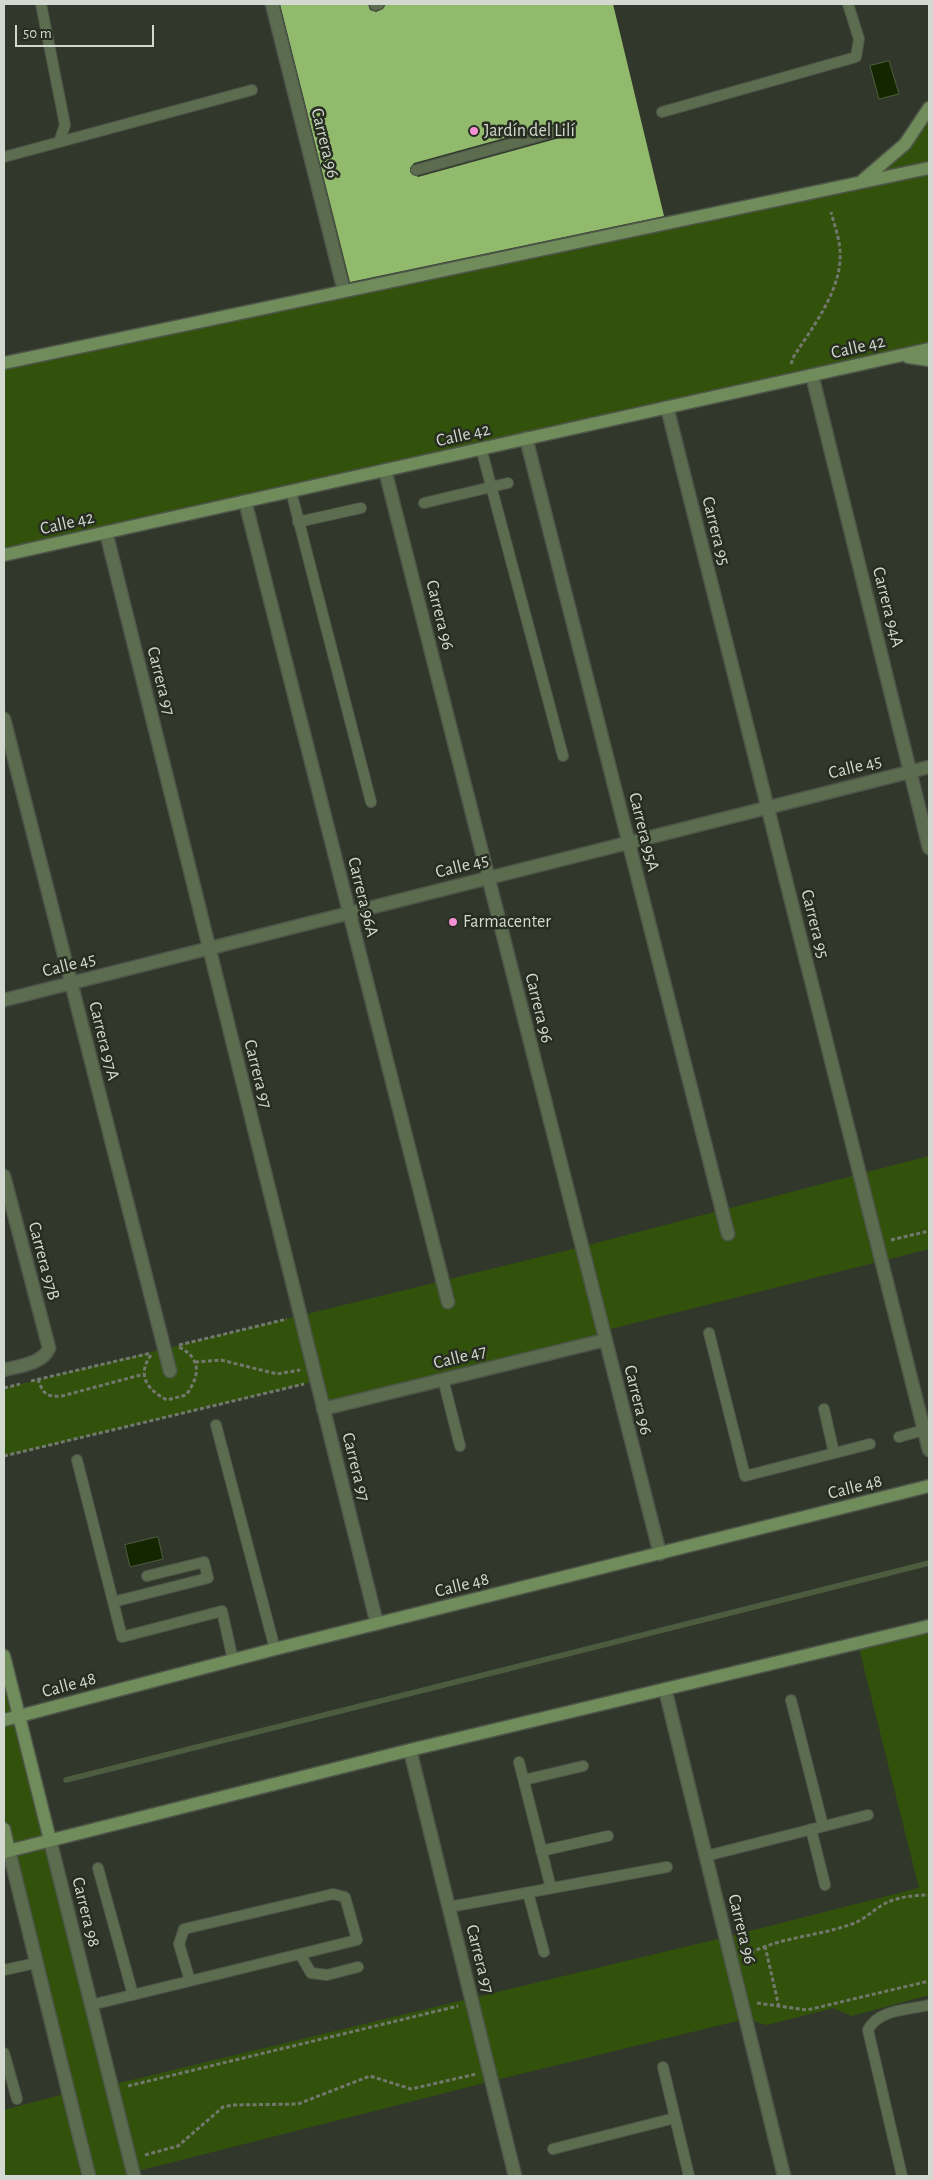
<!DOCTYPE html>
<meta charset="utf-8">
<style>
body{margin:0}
#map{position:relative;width:933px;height:2180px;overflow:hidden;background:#31382b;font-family:"Alegreya Sans",sans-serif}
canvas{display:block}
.frame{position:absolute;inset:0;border:5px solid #d3d8d0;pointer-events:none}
.scale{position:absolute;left:15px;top:25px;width:139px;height:22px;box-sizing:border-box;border:2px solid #d3d8d0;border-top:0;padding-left:6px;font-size:15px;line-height:18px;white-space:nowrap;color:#d3d8d0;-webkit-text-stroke:4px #272e21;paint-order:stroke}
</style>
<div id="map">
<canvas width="933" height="2180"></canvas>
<div class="frame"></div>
<div class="scale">50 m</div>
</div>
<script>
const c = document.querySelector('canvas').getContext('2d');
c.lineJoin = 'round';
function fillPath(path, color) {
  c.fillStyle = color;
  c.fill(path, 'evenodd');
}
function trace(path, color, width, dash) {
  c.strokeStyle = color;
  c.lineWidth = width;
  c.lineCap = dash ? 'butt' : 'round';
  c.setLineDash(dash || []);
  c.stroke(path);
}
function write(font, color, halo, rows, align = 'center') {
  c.font = font + ' "Alegreya Sans",sans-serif';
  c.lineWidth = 5;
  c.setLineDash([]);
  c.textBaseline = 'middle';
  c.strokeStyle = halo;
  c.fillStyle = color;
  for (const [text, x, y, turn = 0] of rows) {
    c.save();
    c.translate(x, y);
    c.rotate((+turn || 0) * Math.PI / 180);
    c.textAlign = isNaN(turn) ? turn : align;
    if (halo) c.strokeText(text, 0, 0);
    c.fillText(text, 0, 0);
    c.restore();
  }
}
fillPath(new Path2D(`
 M929,108V360L913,357L4,555V363L860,182L905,144Z
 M929,1156V1249L603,1331L605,1340L323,1409L316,1381L4,1456V1388L581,1247Z
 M929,1626V1995L852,2016L833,2008L767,2025L745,2019L492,2081L134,2172V2176H4V2110L68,2093L4,1829V1656L111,2085L726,1937L919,1888L858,1644Z`), '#32520b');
const water = new Path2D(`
 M889,61L899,94L879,99L870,66Z
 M158,1537L163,1559L130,1567L125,1545Z`);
fillPath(water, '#132600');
trace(water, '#4d5b3e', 1);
trace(new Path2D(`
 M66,1780L929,1563`), '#4d5b3e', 5.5);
fillPath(new Path2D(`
 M280,4H368L370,10L376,12L383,9L386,4H613L664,216L350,282ZM559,123L565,125L568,129L563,137L418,177L410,172V168L414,163Z`), '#91ba6d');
const lane = new Path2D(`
 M41,4L65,125L59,142
 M375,5L379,4
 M662,112L856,57L859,39L848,4
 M4,157L252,90
 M416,170L561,130
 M481,448L563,756
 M291,491L371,802
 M424,503L508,483
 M298,522L361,508
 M709,1333L745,1476L870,1444
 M443,1379L460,1446
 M824,1409L834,1453
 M216,1425L275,1649
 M899,1437L924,1430
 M77,1460L122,1637L222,1611L233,1660
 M113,1602L208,1578L204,1562L147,1576
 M791,1700L823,1826
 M519,1762L551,1888
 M524,1780L583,1766
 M811,1829L825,1885
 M541,1851L608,1836
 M706,1856L868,1815
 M98,1868L133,1995
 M528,1893L544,1952
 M449,1907L667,1867
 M300,1954L311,1973L327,1975L358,1967
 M4,1970L36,1963
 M91,2005L190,1981L357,1940L345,1897L333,1894L184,1929L179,1944L190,1981
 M4,2053L17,2099
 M663,2067L689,2176
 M553,2149L675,2118
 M902,2176L868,2030C878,2009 909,2010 929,2005`);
const street = new Path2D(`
 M272,4L344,291
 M812,375L929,848
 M667,407L929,1450
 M526,438L728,1234
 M385,470L660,1554
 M245,501L448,1302
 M106,532L377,1624
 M4,719L170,1371
 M4,1000L929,767
 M4,1176L49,1348C43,1364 18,1366 4,1370
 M323,1409L605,1340
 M665,1689L784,2176
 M410,1750L515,2176
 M50,1840L134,2176
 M9,1851L89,2176`);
const secondary = new Path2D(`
 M862,181L905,144L929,108
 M908,357L929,360
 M4,363L929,168
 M4,555L929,349
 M4,1656L50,1840
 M4,1720L275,1649L929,1486
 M4,1829L9,1851
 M4,1852L410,1750L929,1626`);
trace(lane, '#4e5549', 12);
trace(street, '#4e5549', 15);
trace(secondary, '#4e5549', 15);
trace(new Path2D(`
 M791,364L794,356C814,325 843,288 840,250C839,237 834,224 831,212
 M891,1240L929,1231
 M179,1345L287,1319
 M151,1355C136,1376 148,1390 167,1400L186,1395C199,1377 203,1359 179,1347
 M195,1362L221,1360L277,1374L300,1370
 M38,1379C43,1394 46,1397 62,1396L144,1374
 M31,1381L151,1353
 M4,1388L20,1384
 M4,1456L304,1384
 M765,1946L779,2007
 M745,1956C777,1937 816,1937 852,1924C864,1920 873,1910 884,1904C897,1897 914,1895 929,1895
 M757,2003L807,2010L929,1981
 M128,2086L458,2006
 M145,2155L178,2146L223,2107L233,2105L298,2104L370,2076L411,2089L476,2074`), '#72786d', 3, [4, 2.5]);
trace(lane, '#5c6d4f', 10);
trace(street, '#5c6d4f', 12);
trace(secondary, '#718c5b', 12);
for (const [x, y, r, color] of [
 [474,131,5,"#f591d2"],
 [453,922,5,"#f591d2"]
]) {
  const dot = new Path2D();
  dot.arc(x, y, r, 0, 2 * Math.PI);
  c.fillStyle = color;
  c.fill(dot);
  trace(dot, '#272e21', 2);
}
write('18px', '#d3d8d0', '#272e21', [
 ["Jardín del Lilí",484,131],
 ["Farmacenter",463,922]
], 'left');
write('18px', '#d3d8d0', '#272e21', [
 ["Carrera 96",325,143,76],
 ["Calle 42",858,347,-13],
 ["Calle 42",463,435,-13],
 ["Calle 42",67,523,-13],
 ["Carrera 95",716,531,76],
 ["Carrera 94A",888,607,76],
 ["Carrera 96",440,615,76],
 ["Carrera 97",161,681,76],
 ["Calle 45",855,767,-14],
 ["Carrera 95A",644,832,76],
 ["Calle 45",462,866,-14],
 ["Carrera 96A",363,897,76],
 ["Carrera 95",815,924,76],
 ["Calle 45",69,965,-14],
 ["Carrera 96",539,1008,76],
 ["Carrera 97A",104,1041,76],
 ["Carrera 97",258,1074,76],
 ["Carrera 97B",44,1261,75],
 ["Calle 47",460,1357,-14],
 ["Carrera 96",638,1400,76],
 ["Carrera 97",356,1467,76],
 ["Calle 48",855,1487,-14],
 ["Calle 48",462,1585,-14],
 ["Calle 48",69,1685,-15],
 ["Carrera 98",86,1912,76],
 ["Carrera 96",742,1929,76],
 ["Carrera 97",480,1959,76]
]);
</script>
